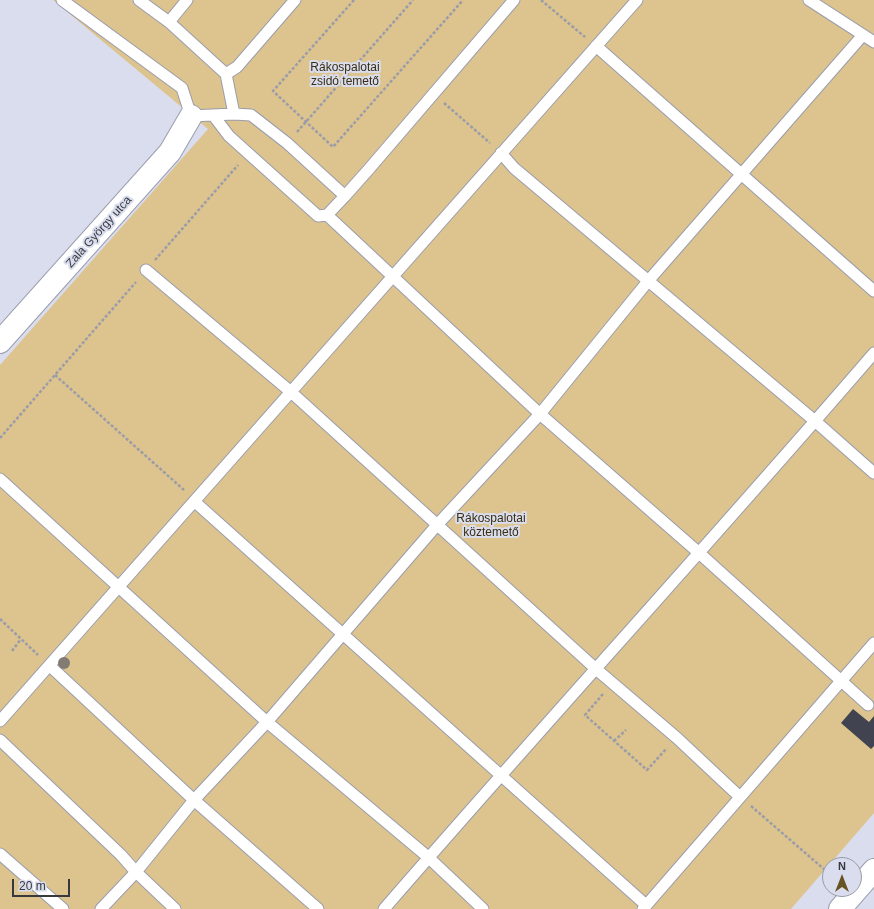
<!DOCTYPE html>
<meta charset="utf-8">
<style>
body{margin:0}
#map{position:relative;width:874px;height:909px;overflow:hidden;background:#d9dded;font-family:Arial,sans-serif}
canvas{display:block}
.north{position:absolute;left:822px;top:857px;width:40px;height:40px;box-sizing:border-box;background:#d9dded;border:1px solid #989ba7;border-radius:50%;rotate:0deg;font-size:11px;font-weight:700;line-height:16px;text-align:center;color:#37393f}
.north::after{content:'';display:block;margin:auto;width:14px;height:18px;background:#685222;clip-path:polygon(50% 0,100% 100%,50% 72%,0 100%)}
.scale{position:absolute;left:12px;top:879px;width:58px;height:18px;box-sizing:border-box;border:2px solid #37393f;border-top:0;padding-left:5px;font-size:12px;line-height:14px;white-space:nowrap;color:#37393f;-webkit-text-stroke:3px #d9dded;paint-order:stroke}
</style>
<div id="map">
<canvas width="874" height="909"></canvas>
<div class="north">N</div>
<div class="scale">20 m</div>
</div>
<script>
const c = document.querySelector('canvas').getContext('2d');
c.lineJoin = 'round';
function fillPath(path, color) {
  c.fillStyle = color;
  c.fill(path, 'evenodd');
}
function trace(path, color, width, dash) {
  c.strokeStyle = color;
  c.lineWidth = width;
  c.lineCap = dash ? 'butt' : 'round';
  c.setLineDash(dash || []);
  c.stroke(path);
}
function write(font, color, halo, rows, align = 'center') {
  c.font = font + ' Arial,sans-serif';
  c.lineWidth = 4;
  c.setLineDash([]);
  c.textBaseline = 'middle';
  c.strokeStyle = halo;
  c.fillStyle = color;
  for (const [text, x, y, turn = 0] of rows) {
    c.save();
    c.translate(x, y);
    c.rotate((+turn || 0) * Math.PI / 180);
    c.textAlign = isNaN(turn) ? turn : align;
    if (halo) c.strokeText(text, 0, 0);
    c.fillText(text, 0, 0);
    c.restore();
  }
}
fillPath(new Path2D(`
 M53,0H874V813L791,909H0V365L208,129Z`), '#ddc38d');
fillPath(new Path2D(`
 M853,709L869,722L874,716V746L871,749L841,723Z`), '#414450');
const lane = new Path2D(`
 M62,0L182,88L191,116L234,114L226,74L169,22L139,0
 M809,0L874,42
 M169,22L187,0
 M596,46L874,291
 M226,74L237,67L295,0
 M234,114L251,115L287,143L345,196L369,169L514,0
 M213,115L229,136L318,216L327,215L345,196
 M501,153L514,168L815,421L874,473
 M327,215L540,414L698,552L868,705
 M146,270L291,392L596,669L677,738L740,797
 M0,479L267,722L428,857L483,909
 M195,502L646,905
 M50,666L194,800L318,909
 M0,721L637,0
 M0,740L121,855L136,872L175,909
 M0,854L63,909
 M101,909L136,872L194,800L267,722L437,525L540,414L649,280L863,35
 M384,909C546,722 713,540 874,353
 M643,909L874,643`);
const street = new Path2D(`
 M0,342L170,152L191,116
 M840,909L874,870`);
trace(lane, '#9a9dac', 13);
trace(street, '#9a9dac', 24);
trace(new Path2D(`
 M354,0L273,91L333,147L463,0
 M541,0L585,37
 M444,103L490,143
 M297,132L413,0
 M155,260L238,165
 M55,375L184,490
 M0,438L136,282
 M0,619L38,655
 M12,651L21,639
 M603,694L585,715L647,770L667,748
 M614,741L626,730
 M751,806L825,870`), '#9a9da9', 2.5, [3, 2]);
trace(lane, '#fff', 11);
trace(street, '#fff', 22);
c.fillStyle = '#827c75';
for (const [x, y] of [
 [64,663]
]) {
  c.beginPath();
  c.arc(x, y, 6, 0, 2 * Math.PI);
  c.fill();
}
write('12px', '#3a2d12', '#d9dded', [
 ["Rákospalotai",345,68],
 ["zsidó temető",345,82],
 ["Rákospalotai",491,519],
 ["köztemető",491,533]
]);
write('12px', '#37393f', '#d9dded', [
 ["Zala György utca",99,232,-48]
]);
</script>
